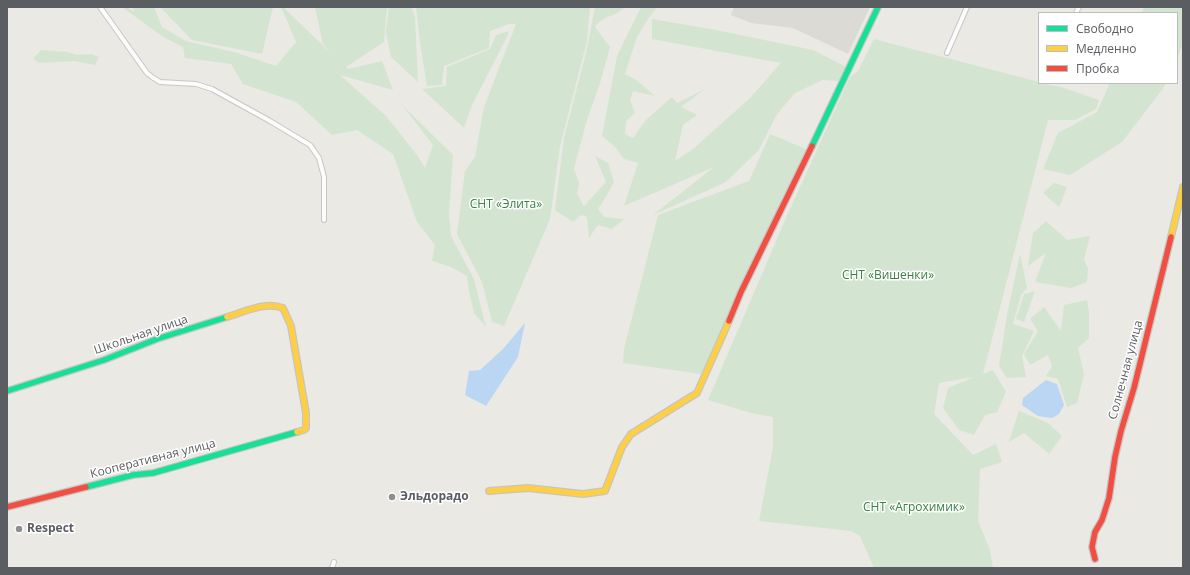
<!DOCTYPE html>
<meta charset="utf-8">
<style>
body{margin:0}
#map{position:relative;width:1190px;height:575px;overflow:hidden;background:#eae9e4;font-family:"Open Sans",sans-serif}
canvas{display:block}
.frame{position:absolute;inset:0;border:8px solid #5a5d62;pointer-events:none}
.legend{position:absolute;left:1038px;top:12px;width:140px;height:72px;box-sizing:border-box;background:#fff;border:1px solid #bdbec0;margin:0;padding:5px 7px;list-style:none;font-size:12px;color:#5a5d62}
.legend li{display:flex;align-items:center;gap:8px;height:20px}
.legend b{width:20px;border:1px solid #bdbec0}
</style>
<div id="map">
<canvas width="1190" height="575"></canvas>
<div class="frame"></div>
<ul class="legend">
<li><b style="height:5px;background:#16e098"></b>Свободно</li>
<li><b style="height:5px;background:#ffcf43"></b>Медленно</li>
<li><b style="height:5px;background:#f24e42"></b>Пробка</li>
</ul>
</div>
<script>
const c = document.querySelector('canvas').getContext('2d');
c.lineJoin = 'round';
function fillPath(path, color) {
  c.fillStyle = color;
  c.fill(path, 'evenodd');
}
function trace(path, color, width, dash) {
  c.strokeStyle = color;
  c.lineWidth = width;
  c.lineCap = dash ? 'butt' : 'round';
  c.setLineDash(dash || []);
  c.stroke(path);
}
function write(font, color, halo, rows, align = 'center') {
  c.font = font + ' "Open Sans",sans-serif';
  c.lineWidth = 3;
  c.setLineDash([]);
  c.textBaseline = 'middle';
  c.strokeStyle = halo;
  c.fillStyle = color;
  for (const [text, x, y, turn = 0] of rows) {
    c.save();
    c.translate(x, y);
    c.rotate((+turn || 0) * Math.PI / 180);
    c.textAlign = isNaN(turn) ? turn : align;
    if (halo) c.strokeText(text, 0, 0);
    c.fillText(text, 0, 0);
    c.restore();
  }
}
fillPath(new Path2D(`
 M734,7H870L848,54L793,28L751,23L731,15Z`), '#dbdad5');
fillPath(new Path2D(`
 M122,7H127L135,12L132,7H154L162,27L186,41L234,52L276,66L296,42L281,7H283L332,54L323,44L315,7H387L384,42L346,67L348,69L382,61L393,90L340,75L386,116L417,155L425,168L433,145L402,105L453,155L449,214L451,236L474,279L486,327L474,313L469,291L467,276L451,267L432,261L435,245L417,222L393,154L357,130L332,135L296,102L243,84L231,64L185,58L183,47L163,37Z
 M160,7H273L262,54L192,40Z
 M389,7H411L415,17L418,82L391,57L386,32Z
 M416,7H590L587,41L560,146L550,219L504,326L492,322L482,282L457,234L465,171L475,157L484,107L516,24H509L490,31L489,48L444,66L442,85L427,86L420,42Z
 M595,7H625C616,17 603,15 595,27L610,47L600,83L586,123L574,169L579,183L577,194L584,206L606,182L595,156L608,163L614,182L604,200L598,209L604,217L624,219L612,229L598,225L589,238L587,217L581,215L573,222L555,210L564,138L587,49Z
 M641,7H657L648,19L637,37L625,74L635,79L655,96L633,91L630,100L635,113L626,121L625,134L633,138L646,120L672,97L677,103L705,89L681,107L697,115L683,125L675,161L693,149L750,98L781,63L652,39V19L716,30L813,50L846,67L838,81L823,80L795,93L777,114L759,150L726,182L653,215L714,167L624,206L638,163L624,159L615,147L602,136L617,56Z
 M1144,7H1183V44L1177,58V13H1142Z
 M509,31L507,37L472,105L464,128L422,89L446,86L447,67L490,49L496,35Z
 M874,39L1039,82V83L1061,87L1099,100L1096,109L1075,120H1048L983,374L993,370L1006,392L997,412L985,415L974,435L959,430L943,408L948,388L974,377L939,383L934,414L973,455L996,444L1002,462L980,469L978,521L990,550L993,568H874L860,536L851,531L759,521L773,447V417L751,413L708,400L789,211L850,77L858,71Z
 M41,50L67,52L77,55L91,54L99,57L95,65L74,61L39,63L33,59Z
 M1110,83H1166L1162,90L1122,142L1070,175L1043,169L1058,133L1097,112Z
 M770,134L806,149L701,374L623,363L624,349L658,215L749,181Z
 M1054,183L1067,187L1059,207L1043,193Z
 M1046,221L1067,240L1090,236L1084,260L1088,268L1087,282L1071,288L1035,282L1046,253L1028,266L1033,233Z
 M1020,254L1027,288L1021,295L1013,324L1034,331L1022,356L1026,377L1007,378L999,366L1007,315Z
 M1035,291L1024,322L1016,319L1024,294Z
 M1087,300L1089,312V338L1078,348L1084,374L1077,403L1067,407L1058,379L1046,376L1052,366L1048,355L1030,365L1024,354L1038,331L1030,319L1044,307L1061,331L1064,305Z
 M1019,411L1048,423L1062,436L1049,454L1024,433L1009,442Z`), '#d3e5d1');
fillPath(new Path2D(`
 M525,323L518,357L486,406L465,395L469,371L480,370L503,349Z
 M1046,380L1057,384L1064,405L1059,414L1052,418L1038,416L1022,405L1023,398Z`), '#bad6f3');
const street = new Path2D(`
 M100,7L147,73L152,77L160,82L196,84L212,89L270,121L310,145L319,158L324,177V220
 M1076,13L1079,7
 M947,53L967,7
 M332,568L334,562`);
const fast = new Path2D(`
 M812,146L878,7
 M7,391L104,360L157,339L227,317
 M86,487L133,475L153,473L297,432`);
const slow = new Path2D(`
 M1171,237L1183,187
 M227,317C244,312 265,301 283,308L291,326L306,413V428L304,430L297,432
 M489,491L528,488L583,494L605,491L622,447L631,434L697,393L729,321`);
const jam = new Path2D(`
 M729,321L741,292L812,146
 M7,507L86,487
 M1095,559L1092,547L1095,532L1102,520L1109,498L1115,457L1121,431L1134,388L1171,237`);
trace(street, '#c6c7c6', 6);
trace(fast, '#c5c6c4', 8);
trace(slow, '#c5c6c4', 8);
trace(jam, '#c5c6c4', 8);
trace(street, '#fcfcfb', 4);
trace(fast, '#16e098', 5.5);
trace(slow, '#ffcf43', 5.5);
trace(jam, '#f24e42', 5.5);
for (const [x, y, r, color] of [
 [392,497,4,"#8c8e90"],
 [19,529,4,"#8c8e90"]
]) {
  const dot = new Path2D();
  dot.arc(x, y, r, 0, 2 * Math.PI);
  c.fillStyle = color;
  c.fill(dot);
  trace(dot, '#fff', 1.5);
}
write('12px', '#3a8143', '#fff', [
 ["СНТ «Элита»",506,205],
 ["СНТ «Вишенки»",888,276],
 ["СНТ «Агрохимик»",914,508]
]);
write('12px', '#5a5d62', '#fff', [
 ["Школьная улица",141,335,-19],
 ["Солнечная улица",1126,370,-75],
 ["Кооперативная улица",153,459,-14]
]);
write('bold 12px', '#5a5d62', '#fff', [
 ["Эльдорадо",400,497],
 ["Respect",27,529]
], 'left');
</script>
